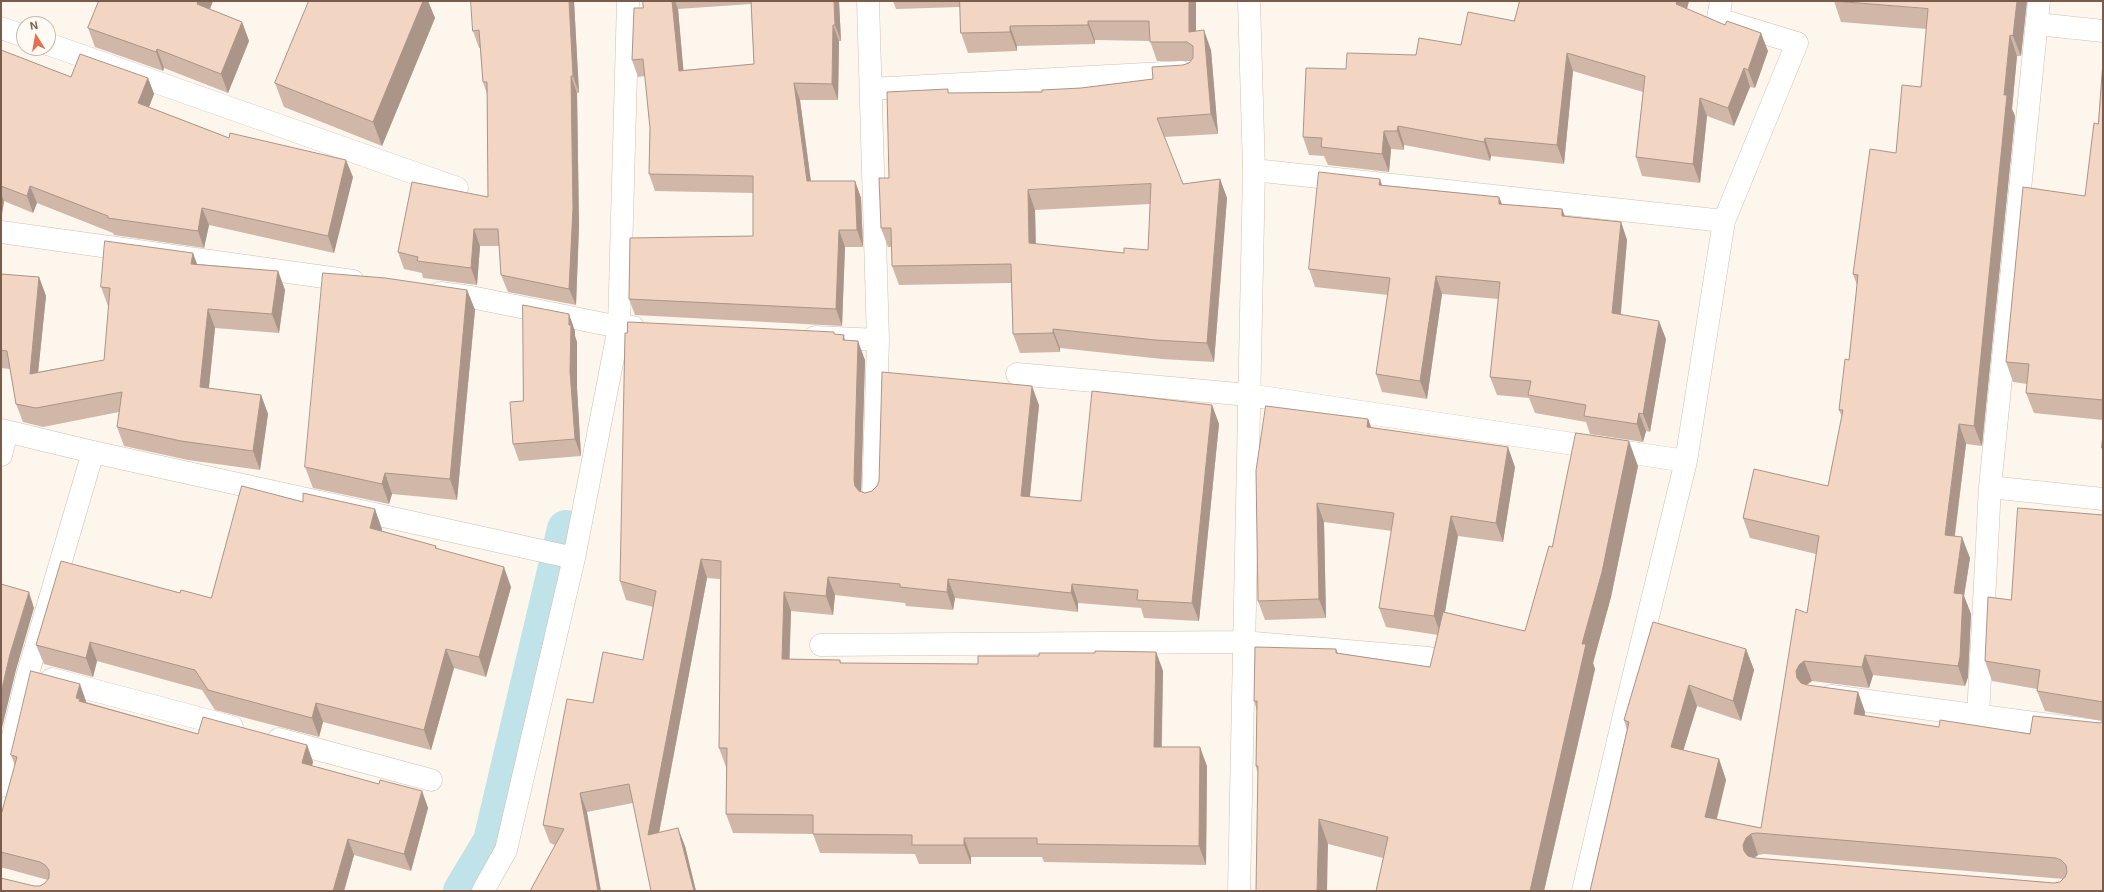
<!DOCTYPE html>
<style>
body{margin:0}
#map{position:relative;width:2104px;height:892px;overflow:hidden;background:#fdf6ec;font-family:Arial,sans-serif}
canvas{display:block}
.frame{position:absolute;inset:0;border:2px solid #7a5c4d;pointer-events:none}
.north{position:absolute;left:16px;top:16px;width:40px;height:40px;box-sizing:border-box;background:#fffaf3;border:1px solid #cabbb1;border-radius:50%;rotate:349deg;font-size:11px;font-weight:700;line-height:16px;text-align:center;color:#7a5c4d}
.north::after{content:'';display:block;margin:auto;width:14px;height:18px;background:#e76f51;clip-path:polygon(50% 0,100% 100%,50% 72%,0 100%)}
</style>
<div id="map">
<canvas width="2104" height="892"></canvas>
<div class="frame"></div>
<div class="north">N</div>
</div>
<script>
const c = document.querySelector('canvas').getContext('2d');
c.lineJoin = 'round';
function trace(path, color, width, dash) {
  c.strokeStyle = color;
  c.lineWidth = width;
  c.lineCap = dash ? 'butt' : 'round';
  c.setLineDash(dash || []);
  c.stroke(path);
}
function fillPath(path, color) {
  c.fillStyle = color;
  c.fill(path, 'evenodd');
}
trace(new Path2D(`
 M462,891L492,841L566,529`), '#bfe3e8', 38);
const minor = new Path2D(`
 M868,1L878,340L873,499
 M2037,24L2103,31
 M1,28L24,36
 M48,44L457,188
 M871,89L1182,72
 M1254,170L1724,221
 M1,232L353,281
 M440,293L471,297L619,327H633
 M815,337L878,340
 M1017,374L1249,395L1686,461
 M1,430L93,452
 M1,455L7,432
 M1990,487L2103,499
 M821,645L1243,642L1429,658
 M52,679L232,727
 M1831,696L2103,732
 M1978,716L1990,487L2039,1
 M279,739L431,780
 M1,786L28,673L93,452L574,558
 M483,891L506,850L574,558L619,327L628,1
 M1239,891L1254,170L1249,1
 M1583,891L1624,715L1686,461L1724,221L1797,43L1718,19L1721,1`);
trace(minor, '#d1beb0', 23);
trace(minor, '#fff', 22);
fillPath(new Path2D(`
 M99,1H213L210,9L242,22L249,41L228,93L164,68L163,71L95,47L88,28Z
 M309,1H428L435,18L382,146L284,107L275,83Z
 M574,1L579,93H577L579,226L576,305L508,292L501,275L499,246H480L477,285L423,278L422,273L404,269L398,252L488,197L487,94L483,82L480,48H479L473,31Z
 M643,1H839L841,41H839L838,100H800L811,181H855L861,198L863,247H845L842,326L635,315L629,299L753,236V193L655,191L649,174L650,128L645,76L638,77L632,60L643,8ZM751,4L754,64L683,70L678,9Z
 M893,1H1196V31L1211,50L1218,134L1164,137L1183,184L1220,179L1227,198L1214,362L1162,359L1060,348V352L1020,353L1013,334L1011,283L899,285L892,266V247H888L881,228L889,178L950,93L1042,92L1081,88L1153,79L1183,65L1189,63L1191,61H1157L1150,41L1095,40V44L1017,46V51L968,53L961,33L960,7L896,9ZM1150,204L1148,250L1124,253L1036,244L1035,210Z
 M1520,1H1689L1687,9L1768,51L1755,88L1750,87L1734,126L1707,116L1700,183L1642,176L1636,157L1643,92L1573,71L1564,164L1491,156L1490,161L1404,145V150L1391,149L1389,172L1328,165L1324,156L1309,155L1303,137L1346,69L1461,45L1514,21Z
 M1834,1H2027L2021,56H2017L2012,109L2015,116L1982,446L1966,444L1955,536L1970,558L1964,596L1971,614L1968,677L1965,686L1873,675L1869,688L1812,681L1807,685L1858,692L1865,712V715L2103,891H1590L1627,730L1624,720L1746,649L1754,670L1741,721L1697,706L1683,750L1719,759L1726,780L1717,819L1761,828L1807,613L1816,554L1750,538L1743,518L1828,486L1842,417L1839,410L1849,360L1857,285L1853,274L1896,153L1921,87L1927,29L1841,22ZM1764,854L2064,879L2060,882L2054,883L1754,858L1758,855Z
 M1,50L71,77L148,78L154,94L149,107L229,138L353,177L334,253L209,225L204,248L114,235L113,233L37,203L33,213L4,201L1,220Z
 M2103,62V420L2034,413L2026,393L2027,384L2013,382L2006,362L2085,196L2098,124Z
 M1382,185L1499,197L1502,204L1562,209L1565,216L1621,222L1627,240L1621,314L1666,339L1650,432L1646,431L1643,442L1590,434L1586,422L1535,413L1529,398L1497,395L1490,377L1498,299L1442,294L1427,399L1382,392L1376,374L1388,295L1315,287L1309,269Z
 M197,264L278,271L285,290L279,333L215,328L209,388L261,395L268,414L260,470L188,460L124,446L117,427L119,412L43,427L23,422L16,404L10,369L1,368V274L39,277L46,296L38,372L104,360L109,306H108L101,287Z
 M467,290L475,310L457,500L392,494L389,504L313,488L305,467Z
 M575,331V336L577,342V388L581,456L519,461L513,444Z
 M835,334L844,335L845,340L865,360L861,491L865,493L872,491L1039,405L1030,497L1081,501L1212,405L1219,424L1199,621L1144,618L1141,608L1078,603V612L955,598L953,610L906,606L905,603L835,595L833,615L791,611L789,659L840,660L841,663L978,664L1039,656L1095,653L1156,652L1163,671L1162,747L1207,766L1206,865L1044,862L1042,857H971V864H919L915,854L820,853L813,834L733,833L726,814V767L719,748L720,579L707,578L659,833L685,846L696,891L633,803L587,812L555,845L550,843L543,825L593,703L643,660L653,607L626,600L620,581Z
 M1368,419L1371,427L1515,467L1503,542L1458,536L1445,612L1525,631L1552,547L1638,466L1611,597L1593,663L1595,669L1544,891H1376L1383,858L1328,844L1257,771L1256,766L1257,711L1254,701L1336,649L1338,653L1430,667L1438,635L1386,627L1379,608L1392,531L1324,522L1326,618L1265,620L1258,601Z
 M2103,515V721L2045,711L2037,691V689L1992,681L1985,661L2011,600Z
 M382,529V531L436,546L437,549L511,587L486,677L454,668L431,750L323,722L319,737L215,710L202,690L97,661L93,677L44,664L36,645L180,593L211,598Z
 M86,701V702L198,734L307,745L313,762L312,766L379,784L422,791L428,808L411,871L354,855L344,891H1L34,886H40L45,883L48,880L4,868H1V815L15,766L11,755Z`), '#d1b7a8');
fillPath(new Path2D(`
 M198,1H213L204,23L197,4Z
 M423,1H428L435,18L382,146L373,122Z
 M569,1H574L579,93L573,76Z
 M672,1H675L678,9L685,87L679,71Z
 M834,1H839L841,41L835,25Z
 M1189,1H1196V51L1189,32Z
 M1677,1H1689L1683,23L1676,4Z
 M2017,1H2027L2021,56L2013,36Z
 M1088,21L1095,40V44L1088,25Z
 M242,22L249,41L228,93L221,74Z
 M833,25L839,41L838,100L832,84Z
 M1010,26L1017,46V51L1010,32Z
 M1204,30L1211,50L1218,134L1211,114Z
 M1761,33L1768,51L1755,88L1748,70Z
 M2010,35L2017,56L2012,109L2015,116L1982,446L1974,426Z
 M157,49L164,68L163,71L156,52Z
 M1567,53L1573,71L1564,164L1557,145Z
 M1744,68L1750,87L1734,126L1728,108Z
 M571,76L577,93L579,226L576,305L569,289Z
 M148,78L154,94L144,120L138,103Z
 M794,83L800,100L813,198L807,181Z
 M1700,98L1707,116L1700,183L1693,164Z
 M1398,126L1404,145V150L1397,131Z
 M1384,131L1391,149L1389,172L1382,154Z
 M1485,138L1491,156L1490,161L1484,142Z
 M346,160L353,177L334,253L328,236Z
 M1220,179L1227,198L1214,362L1207,343Z
 M1380,179L1386,197L1379,185Z
 M855,181L861,198L863,247L857,230Z
 M30,186L37,203L33,213L27,196Z
 M1028,190L1035,210L1036,263L1029,243Z
 M1,194L4,201L1,220Z
 M1499,197L1506,215L1499,204Z
 M202,208L209,225L204,248L198,231Z
 M1562,209L1569,227L1562,216Z
 M1621,222L1627,240L1619,331L1612,313Z
 M474,229L480,246L477,285L471,268Z
 M839,230L845,247L842,326L836,309Z
 M193,253L200,272L191,264Z
 M278,271L285,290L279,333L272,314Z
 M1436,276L1442,294L1427,399L1420,381Z
 M39,277L46,296L36,393L30,374Z
 M467,290L475,310L457,500L450,479Z
 M208,309L215,328L207,405L200,387Z
 M569,314L575,331V336L577,342V388L581,456L575,439L570,371L569,325Z
 M1659,321L1666,339L1650,432L1643,414Z
 M1053,329L1060,348V352L1053,333Z
 M858,341L865,360L861,499L855,486L854,480Z
 M1032,386L1039,405L1028,514L1021,496Z
 M261,395L268,414L260,470L253,451Z
 M1212,405L1219,424L1199,621L1192,603Z
 M1639,413L1646,431L1643,442L1637,424Z
 M1368,419L1375,438L1367,427Z
 M1959,424L1966,444L1952,555L1945,535Z
 M1629,441L1638,466L1611,597L1593,663L1595,669L1544,891H1530L1582,644Z
 M1508,447L1515,467L1503,542L1496,523Z
 M385,473L392,494L389,504L382,484Z
 M1317,503L1324,522L1326,618L1319,599Z
 M375,509L382,529L377,548L370,528Z
 M1451,516L1458,536L1441,635L1434,616Z
 M1962,537L1970,558L1964,596L1971,614L1968,677L1965,686L1958,666L1954,593Z
 M701,559L707,578L655,854L648,835Z
 M504,567L511,587L486,677L479,657Z
 M828,577L835,595L833,615L826,596Z
 M948,579L955,598L953,610L947,592Z
 M1072,584L1078,603V612L1071,593Z
 M29,592L34,608L16,670L1,732V693L10,654Z
 M784,592L791,611L789,678L782,659Z
 M90,642L97,661L93,677L86,658Z
 M446,649L454,668L431,750L424,730Z
 M1746,649L1754,670L1741,721L1733,701Z
 M1156,652L1163,671L1161,765L1154,747Z
 M1865,655L1873,675L1869,688L1862,667Z
 M1804,661L1812,681L1806,685L1805,698L1797,678L1796,671L1799,665Z
 M80,684L86,701L84,710L76,698Z
 M1689,685L1697,706L1678,768L1671,747Z
 M1858,692L1865,712L1862,734L1854,714Z
 M316,703L323,722L319,737L312,718Z
 M307,745L313,762L308,780L302,763Z
 M1200,747L1207,766L1206,865L1199,846Z
 M1719,759L1726,780L1712,837L1705,817Z
 M422,791L428,808L411,871L404,854Z
 M580,793L587,812L601,891H598Z
 M1319,819L1328,844L1327,891H1317Z
 M678,828L685,846L696,891H694Z
 M1751,834L1758,855L1753,859L1751,865L1744,851L1743,845L1746,838Z
 M964,838L971,857V864L964,845Z
 M348,839L354,855L344,891H333Z`), '#aa9588');
const building = new Path2D(`
 M99,1H198L197,4L242,22L221,74L157,49L156,52L88,28Z
 M309,1H423L373,122L275,83Z
 M471,1H569L573,76H571L573,209L569,289L501,275L498,229H474L471,268L417,261L418,257L398,252L412,182L488,197L487,82H483L479,30L473,31Z
 M643,1H672L679,71L754,64L751,1H834L835,25H833L832,84L794,83L807,181H855L857,230H839L836,309L629,299L630,238L753,236V176L649,174L650,128L643,59L632,60L634,8H643Z
 M960,1H1189V32L1204,30L1211,114L1157,118L1183,184L1220,179L1207,343L1155,340L1053,329V333L1013,334L1011,264L892,266L891,228H881L879,178H889L887,92L948,89V93L1042,92V90L1081,88L1153,79L1152,67L1183,65L1189,63L1193,58V46L1187,42H1150L1149,21H1088V25L1010,26V32L961,33ZM1151,184L1148,250L1124,248V253L1029,243L1028,190Z
 M1520,1H1677L1676,4L1725,25L1727,21L1761,33L1748,70L1744,68L1728,108L1700,98L1693,164L1636,157L1645,76L1567,53L1557,145L1485,138L1484,142L1398,126L1397,131H1384L1382,154L1321,147L1322,138L1303,137L1306,68L1346,69L1347,53L1416,55L1419,38L1461,45L1468,12L1514,21Z
 M1834,1H2017L2013,36L2010,35L2004,95H2007L1974,426L1959,424L1945,535L1962,537L1954,593L1963,594L1960,657L1958,666L1865,655L1862,667L1804,661L1799,665L1796,671L1797,678L1801,683L1807,685L1858,692L1854,714L1939,727L1940,720L2030,734L2033,716L2100,723L2103,721V891H1590L1629,722L1624,720L1653,622L1746,649L1733,701L1689,685L1671,747L1719,759L1705,817L1761,828L1796,609L1807,613L1819,536L1743,518L1754,469L1828,486L1843,410H1839L1845,359L1849,360L1858,275L1853,274L1870,149L1896,153L1902,85L1921,87L1928,9ZM1757,833L2056,858L2061,860L2066,865L2067,872L2065,877L2060,882L2054,883L1755,858L1748,856L1744,851L1743,845L1746,838L1751,834Z
 M1,50L71,77L80,54L148,78L138,103L229,138L230,133L346,160L328,236L202,208L198,231L108,218V216L30,186L27,196L1,186Z
 M2103,62V400L2026,393L2029,364L2006,362L2023,187L2085,196L2094,123L2098,124Z
 M1319,172L1380,179L1379,185L1499,197V204L1562,209V216L1621,222L1612,313L1659,321L1643,414L1639,413L1637,424L1584,416L1586,405L1528,395L1531,381L1490,377L1500,282L1436,276L1420,381L1376,374L1390,278L1309,269Z
 M105,241L193,253L191,264L278,271L272,314L208,309L200,387L261,395L253,451L181,441L117,427L122,392L36,408L16,404L7,351L1,350V274L39,277L30,374L104,360L110,288L101,287Z
 M323,273L385,278L467,290L450,479L385,473L382,484L305,467Z
 M523,305L569,314V325H571L570,371L575,439L513,444L510,402L523,401Z
 M628,322L834,332V334L844,335L843,340L858,341L854,480L855,486L859,491L865,493L872,491L877,486L879,481L882,372L1032,386L1021,496L1081,501L1092,391L1212,405L1192,603L1137,600L1138,590L1072,584L1071,593L948,579L947,592L900,587V584L828,577L826,596L784,592L782,659L840,660V663L978,664V656H1039V653H1095V651L1156,652L1154,747H1200L1199,846L1037,844V838H964V845H912V835L813,834V815L726,814L727,748H719L721,561L701,559L648,835L678,828L694,891H651L629,784L580,793L598,891H530L564,829L543,825L567,699L593,703L603,652L643,660L656,591L620,581L625,333H627Z
 M1266,406L1368,419L1367,427L1508,447L1496,523L1451,516L1434,616L1379,608L1394,513L1317,503L1319,599L1258,601L1256,471Z
 M1576,433L1629,441L1602,572L1582,644H1586L1530,891H1376L1388,837L1319,819L1317,891H1256L1258,766H1256L1257,701H1254L1255,647L1336,649V653L1430,667L1443,612L1525,631L1549,546L1552,547Z
 M2103,434V448H2102Z
 M242,486L303,502V493L375,509L370,528L436,546L435,548L504,567L479,657L446,649L424,730L316,703L312,718L208,690L195,670L90,642L86,658L36,645L61,561L180,593L181,590L211,598Z
 M2018,508L2103,515V702L2037,691L2040,670L1985,661L1988,597L2011,600Z
 M1,584L29,592L10,654L1,693Z
 M31,671L80,684L76,698L80,699L79,701L198,734L203,717L307,745L302,763L379,784L380,780L422,791L404,854L348,839L333,891H1V878L34,886H40L45,883L49,878V870L45,865L40,862L1,852V815L17,757L11,755Z`);
fillPath(building, '#f3d5c3');
trace(building, '#aa9588', 1);
</script>
